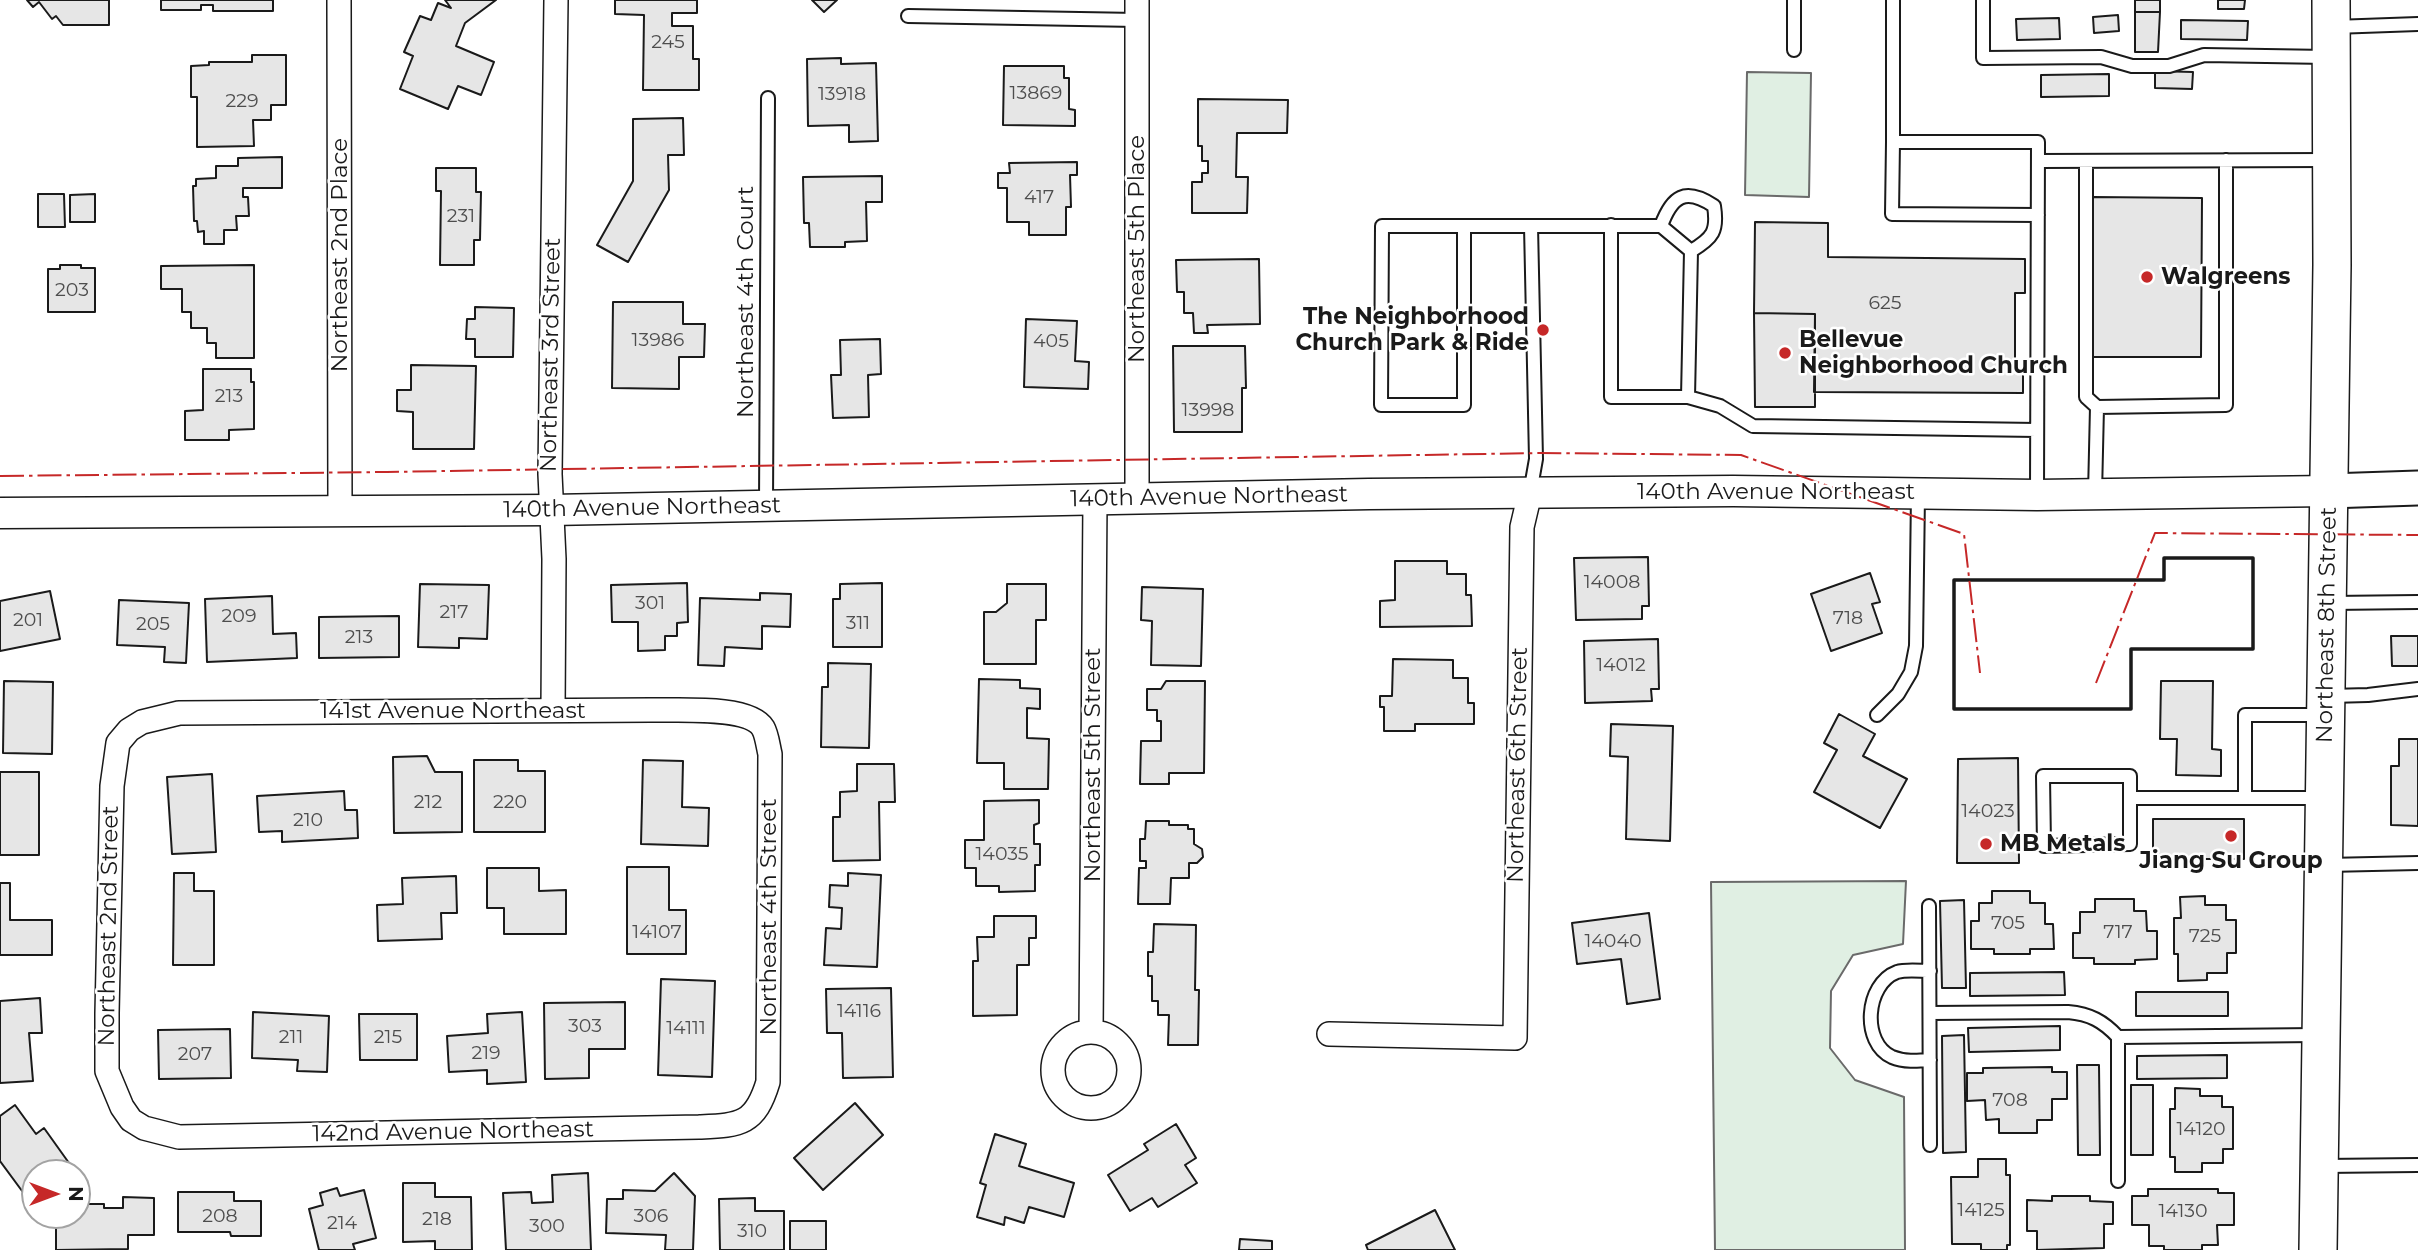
<!DOCTYPE html>
<style>
body{margin:0}
#map{position:relative;width:2418px;height:1250px;overflow:hidden;background:#fff;font-family:Montserrat,sans-serif}
canvas{display:block}
.north{position:absolute;left:21px;top:1159px;width:70px;height:70px;box-sizing:border-box;background:#fff;border:2px solid #a3a3a3;border-radius:50%;rotate:90deg;font-size:19px;font-weight:700;line-height:28px;text-align:center;color:#1a1a1a}
.north::after{content:'';display:block;margin:auto;width:24px;height:32px;background:#c62828;clip-path:polygon(50% 0,100% 100%,50% 72%,0 100%)}
</style>
<div id="map">
<canvas width="2418" height="1250"></canvas>
<div class="north">N</div>
</div>
<script>
const c = document.querySelector('canvas').getContext('2d');
c.lineJoin = 'round';
function fillPath(path, color) {
  c.fillStyle = color;
  c.fill(path, 'evenodd');
}
function trace(path, color, width, dash) {
  c.strokeStyle = color;
  c.lineWidth = width;
  c.lineCap = dash ? 'butt' : 'round';
  c.setLineDash(dash || []);
  c.stroke(path);
}
function write(font, color, halo, rows, align = 'center') {
  c.font = font + ' Montserrat,sans-serif';
  c.lineWidth = 5;
  c.setLineDash([]);
  c.textBaseline = 'middle';
  c.strokeStyle = halo;
  c.fillStyle = color;
  for (const [text, x, y, turn = 0] of rows) {
    c.save();
    c.translate(x, y);
    c.rotate((+turn || 0) * Math.PI / 180);
    c.textAlign = isNaN(turn) ? turn : align;
    if (halo) c.strokeText(text, 0, 0);
    c.fillText(text, 0, 0);
    c.restore();
  }
}
const green = new Path2D(`
 M1747,72L1811,73L1809,197L1745,195Z
 M1906,881L1903,944L1853,955L1831,991L1830,1048L1855,1080L1904,1097L1905,1250H1715L1711,882Z`);
fillPath(green, '#e0efe3');
trace(green, '#6a6a6a', 2);
const building = new Path2D(`
 M27,0H109V25H63L56,16L52,19L39,2L33,7Z
 M161,0H273V11H213V5H201V10H161Z
 M445,0H496L465,23L456,46L494,62L481,95L458,86L448,109L400,89L413,56L404,52L420,16L431,20L438,3L451,8Z
 M615,0H697V13H672V26H693V59H699V90H643L644,15L615,14Z
 M812,0H837L824,12Z
 M2135,0H2160V12H2135Z
 M2218,0H2245L2244,9H2218Z
 M2135,12H2160L2158,52H2135Z
 M2118,15L2119,31L2094,33L2093,17Z
 M2059,18L2060,39L2017,40L2016,19Z
 M2181,20L2248,21L2247,40L2181,39Z
 M252,55H286V105H271V120H253L254,146L197,147V97H191V66L209,65V62H252Z
 M841,58V64L876,63L878,141L849,142V125L808,126L807,59Z
 M1004,66H1064V78H1069V109L1075,110V126L1003,125Z
 M2155,71L2193,72L2192,89L2155,88Z
 M2109,74V96L2041,97V75Z
 M1198,99L1288,100L1287,133H1237L1236,177H1248L1247,213H1192V182H1202V173H1208V161H1202V146H1198Z
 M683,118L684,155H668L669,190L628,262L597,245L633,181V119Z
 M282,157V188H243V197H248L249,216H236L237,230H224V244H204V231L198,232L197,221H194L193,186H196V179L216,178V166H238V158Z
 M1077,162V175H1070L1071,207H1066V235H1029V222H1007V188H998V173H1010L1009,163Z
 M436,168H476V192H481L480,240H474V265H440L441,191H436Z
 M882,176V202H866L867,241L845,242V247H810L809,223H804L803,177Z
 M38,194H64L65,227H38Z
 M95,194V222H70V195Z
 M2093,197L2202,198L2201,357H2092Z
 M1755,222L1828,223V257L2025,259V293H2015V370H2023V393L1814,392L1815,314L1754,313Z
 M1259,259L1260,324L1207,325L1208,333H1194L1193,313H1184V292H1177L1176,260Z
 M60,265H81V268H95V312H48V269H60Z
 M254,265V358H216V343H207V328H191V312H182V289H161V266Z
 M613,302H683V324H705L704,357H679V389L612,388Z
 M475,307L514,308L513,357H475V339H466L467,319H475Z
 M1754,313L1815,314V407H1755Z
 M1026,319L1077,321L1075,361L1089,362L1088,389L1024,387Z
 M880,339L881,374L868,375L869,417L833,418L831,375H841L840,340Z
 M1173,346H1245L1246,388H1242V432H1174Z
 M411,365L476,366L474,449H413V412L397,411V390H411Z
 M203,369H251V382H254V429L229,430V440H185V411L203,410Z
 M1648,557L1649,606H1642V619L1576,620L1574,558Z
 M1395,561H1447V574H1466V595H1471L1472,626L1380,627V601L1395,600Z
 M1870,573L1880,602L1872,604L1882,633L1831,651L1811,594Z
 M687,583L688,622L677,623V636H665V650L638,651V622H612L611,585Z
 M882,583V647H833V599H840V584Z
 M420,584L489,585L487,639L459,638V648L418,647Z
 M1007,584H1046V620H1036V664H984V612H996L1007,603Z
 M1142,587L1203,589L1201,666L1151,665L1152,621L1141,620Z
 M50,591L60,639L0,651V601Z
 M760,593L791,594L790,627L762,626V649L725,647L724,666L698,665L700,598L760,600Z
 M272,596L273,634L296,633L297,658L207,662L205,599Z
 M119,600L189,603L186,663L164,662L165,647L117,645Z
 M399,616V657L319,658V617Z
 M2391,636H2418V666H2392Z
 M1658,639L1659,689H1651L1652,701L1585,703L1584,641Z
 M1393,659L1453,660V678H1468V703H1474V724H1415V731H1384V707H1380V696H1392Z
 M828,663L871,664L869,748L821,747L822,687H828Z
 M979,679L1020,680V688L1040,689V709L1027,708V738L1049,739L1048,789H1004V763H977Z
 M4,681L53,682L52,754L3,753Z
 M1166,681H1205L1204,773H1169V784H1140L1141,741H1161V721H1157V710H1147V689H1161Z
 M2161,681H2213L2212,749L2221,750V776L2176,775L2177,739H2160Z
 M1839,714L1875,734L1863,756L1907,779L1880,828L1814,792L1837,750L1824,743Z
 M1611,724L1673,726L1670,841L1626,839L1628,757L1610,756Z
 M2399,739H2418V826L2391,825V766H2399Z
 M427,756L435,772H462V832L394,833L393,757Z
 M2018,758L2019,863H1957L1958,759Z
 M474,760H518V771H545V832H474Z
 M643,760L683,761L682,807L709,808L708,846L641,844Z
 M857,764H894L895,802H879L880,860L833,861V817H840V792L857,791Z
 M0,772H39V855H0Z
 M212,774L216,852L172,854L167,777Z
 M344,791L345,810H357L358,838L282,842V831L259,832L257,796Z
 M1039,800V823L1034,825V844H1040V865H1035V891L999,892V886H976V868H965V840H984V801Z
 M2153,819H2244V859H2153Z
 M1146,821H1169V825H1188V829H1194V844L1202,849L1203,857L1197,863H1189V878H1171L1170,904H1138L1139,868H1146V861H1140V839H1145Z
 M627,867H669V910H686V954H627Z
 M487,868H539V891L566,890V934H504V908H487Z
 M174,873H194V891H214V965H173Z
 M848,873L881,875L877,967L824,965L826,928L841,929L842,908L829,907L830,885L848,886Z
 M456,876L457,913H441L442,939L378,941L377,905L403,904L402,878Z
 M0,883H10V920H52V955H0Z
 M1992,891H2030V903H2045V924H2053L2054,949H2030V954H1994V949H1971V921H1979V903H1992Z
 M2205,896V905H2226V920H2236V953H2227V973H2207V980L2178,981V954H2174V918H2181L2180,897Z
 M2095,899H2134V911H2146L2147,931H2157V959L2135,960V964H2094V958H2073V933H2080V912H2095Z
 M1964,900L1966,988H1942L1940,901Z
 M1649,913L1660,999L1627,1004L1621,959L1577,964L1572,923Z
 M994,916H1036V938H1029V965H1017V1015L973,1016V961H978L977,937H994Z
 M1154,924L1196,925L1195,990H1199L1198,1045H1168L1169,1015H1158V1001H1152V976H1148V952H1153Z
 M2064,972L2065,995L1970,996V973Z
 M661,979L715,981L712,1077L658,1075Z
 M891,988L893,1077L843,1078L842,1033H827L826,989Z
 M2136,992H2228V1016H2136Z
 M40,998L42,1033H29L33,1081L0,1083V1001Z
 M625,1002V1049H589V1078L545,1079L544,1003Z
 M253,1012L329,1016L327,1072L297,1071L298,1060L252,1058Z
 M522,1012L526,1082L487,1084V1070L449,1072L447,1036L488,1033L487,1014Z
 M359,1014H417V1060H360Z
 M2060,1026V1050L1969,1052L1968,1028Z
 M230,1029L231,1078L159,1079L158,1030Z
 M1964,1035L1966,1152L1943,1153L1942,1036Z
 M2227,1055V1078L2137,1079V1056Z
 M2077,1065H2099L2100,1155H2078Z
 M2052,1067V1072H2067V1099H2052V1120H2037V1133H1999V1119L1986,1120L1985,1100L1967,1101V1073H1983V1068Z
 M2131,1085H2153V1155H2131Z
 M2175,1088L2200,1089V1096H2222V1107H2233V1149H2223V1163H2202V1172H2175V1157H2170V1109H2175Z
 M855,1103L883,1135L823,1190L794,1158Z
 M15,1105L36,1134L44,1128L69,1163L56,1173H35V1188L25,1195L0,1161V1116Z
 M1176,1124L1196,1158L1185,1165L1197,1183L1158,1207L1152,1198L1130,1211L1108,1175L1148,1150L1144,1144Z
 M995,1134L1026,1144L1019,1166L1074,1183L1064,1217L1029,1207L1024,1223L1005,1217L1004,1225L977,1217L986,1185L980,1183Z
 M1978,1159H2006V1175H2010V1245H2007V1250H1981V1244H1952L1951,1177H1978Z
 M588,1173L591,1250H506L503,1193L531,1192L532,1203L553,1202L552,1175Z
 M674,1173L695,1196L693,1250H665L666,1235L606,1233L607,1199H623V1190L655,1191Z
 M403,1183H435V1197H471L472,1250H435V1241L403,1242Z
 M337,1188L340,1196L364,1190L376,1238L353,1244L355,1250H319L309,1209L323,1205L320,1193Z
 M2148,1189H2218V1193H2234V1225H2217L2218,1245H2202V1250H2164V1246H2149V1225H2132V1196H2148Z
 M178,1192H234V1201H261V1236H231L230,1232H178Z
 M2052,1196H2090V1201L2113,1202V1224H2104V1248L2037,1250V1231H2027V1200L2052,1201Z
 M123,1197L154,1198V1235H128V1249L56,1250V1215H77V1204H104V1208H123Z
 M755,1198V1211H784V1250H720L719,1199Z
 M1435,1210L1455,1250H1368L1366,1245Z
 M790,1221H826V1250H790Z
 M1240,1239L1272,1241V1250H1239Z`);
fillPath(building, '#e6e6e6');
trace(building, '#1a1a1a', 2);
const service = new Path2D(`
 M1794,0V50
 M1893,0V142H2038L2037,494
 M1983,0V58L2101,57L2132,66H2169L2204,55L2328,57
 M908,16L1137,20
 M2334,27L2418,24
 M1893,142L1892,214L2038,215
 M2038,161L2328,160
 M2086,161V397L2097,407
 M1611,225V397H1688
 M1661,226C1672,196 1685,187 1714,206C1718,231 1713,238 1691,251
 M1464,227V405H1381L1382,226H1661L1691,251L1688,397L1720,406L1753,426L2037,430
 M1530,493L1536,459L1531,226
 M2095,494L2097,407L2226,405V160
 M766,506L768,98
 M2331,603L2418,602
 M2330,696L2368,695L2418,689
 M1877,715L1898,694L1911,672L1916,646L1918,494
 M2130,798V776H2043L2044,846L2130,844V798H2321
 M2245,798V715H2322
 M2327,865L2418,863
 M1929,906L1930,1145
 M1930,971C1921,971 1906,969 1897,972C1865,984 1861,1043 1892,1057C1904,1062 1917,1061 1930,1060
 M1930,1013L2068,1012C2090,1014 2103,1021 2118,1037L2317,1035
 M2323,1166L2418,1165
 M2118,1181V1037`);
const minor = new Path2D(`
 M339,0L340,510
 M1137,0V498
 M553,710L554,559L550,474L556,0
 M651,710C676,711 749,705 763,728C767,735 768,746 770,754L768,1082C755,1125 740,1125 699,1127L179,1137L144,1128L131,1120L122,1107L107,1071V1013L112,786L118,743L129,730L142,722L179,713Z
 M1091,1031L1095,500
 M1053 1070a38 38 0 1 1 76 0a38 38 0 1 1-76 0Z
 M1329,1034L1515,1038L1522,527L1530,493`);
const tertiary = new Path2D(`
 M0,513L551,510L1369,494L1733,491L2037,495L2329,491`);
const secondary = new Path2D(`
 M2329,491L2418,488`);
const primary = new Path2D(`
 M2318,1250L2332,265L2331,0`);
trace(service, '#1a1a1a', 16);
trace(minor, '#1a1a1a', 26);
trace(tertiary, '#1a1a1a', 33);
trace(secondary, '#1a1a1a', 37);
trace(primary, '#1a1a1a', 40);
trace(service, '#fff', 12);
trace(minor, '#fff', 23);
trace(tertiary, '#fff', 30);
trace(secondary, '#fff', 33);
trace(primary, '#fff', 37);
trace(new Path2D(`
 M2164,558H2253V649H2131V709H1954V580H2164Z`), '#1a1a1a', 3.5);
trace(new Path2D(`
 M0,476L387,472L1540,453L1741,455L1964,534L1980,673
 M2096,683L2155,533L2418,535`), '#c62828', 2, [24, 5, 3.5, 5]);
for (const [x, y, r, color] of [
 [2147,277,7,"#c62828"],
 [1543,330,7,"#c62828"],
 [1785,353,7,"#c62828"],
 [2231,836,7,"#c62828"],
 [1986,844,7,"#c62828"]
]) {
  const dot = new Path2D();
  dot.arc(x, y, r, 0, 2 * Math.PI);
  c.fillStyle = color;
  c.fill(dot);
  trace(dot, '#fff', 2.5);
}
write('19px', '#4d4d4d', null, [
 ["245",668,42],
 ["13869",1036,93],
 ["13918",842,94],
 ["229",242,101],
 ["417",1039,197],
 ["231",461,216],
 ["203",72,290],
 ["625",1885,303],
 ["13986",658,340],
 ["405",1051,341],
 ["213",229,396],
 ["13998",1208,410],
 ["14008",1612,582],
 ["301",650,603],
 ["217",454,612],
 ["209",239,616],
 ["718",1848,618],
 ["201",28,620],
 ["311",858,623],
 ["205",153,624],
 ["213",359,637],
 ["14012",1621,665],
 ["212",428,802],
 ["220",510,802],
 ["14023",1988,811],
 ["210",308,820],
 ["14035",1002,854],
 ["705",2008,923],
 ["14107",657,932],
 ["717",2118,932],
 ["725",2205,936],
 ["14040",1613,941],
 ["14116",859,1011],
 ["303",585,1026],
 ["14111",686,1028],
 ["211",291,1037],
 ["215",388,1037],
 ["219",486,1053],
 ["207",195,1054],
 ["708",2010,1100],
 ["14120",2201,1129],
 ["14125",1981,1210],
 ["14130",2183,1211],
 ["208",220,1216],
 ["306",651,1216],
 ["218",437,1219],
 ["214",342,1223],
 ["300",547,1226],
 ["310",752,1231]
]);
write('23px', '#1a1a1a', '#fff', [
 ["Northeast 5th Place",1137,249,-90],
 ["Northeast 2nd Place",340,255,-90],
 ["Northeast 4th Court",746,302,-90],
 ["Northeast 3rd Street",551,355,-89],
 ["140th Avenue Northeast",1776,492],
 ["140th Avenue Northeast",1209,497,-1],
 ["140th Avenue Northeast",642,508,-1],
 ["Northeast 8th Street",2327,625,-89],
 ["141st Avenue Northeast",453,711],
 ["Northeast 5th Street",1093,765,-90],
 ["Northeast 6th Street",1518,765,-89],
 ["Northeast 4th Street",769,917,-90],
 ["Northeast 2nd Street",109,926,-89],
 ["142nd Avenue Northeast",453,1132,-1]
]);
write('bold 23px', '#1a1a1a', '#fff', [
 ["Walgreens",2161,277],
 ["The Neighborhood",1529,317,"right"],
 ["Church Park & Ride",1529,343,"right"],
 ["Bellevue",1799,340],
 ["Neighborhood Church",1799,366],
 ["MB Metals",2000,844],
 ["Jiang Su Group",2231,861,"center"]
], 'left');
</script>
